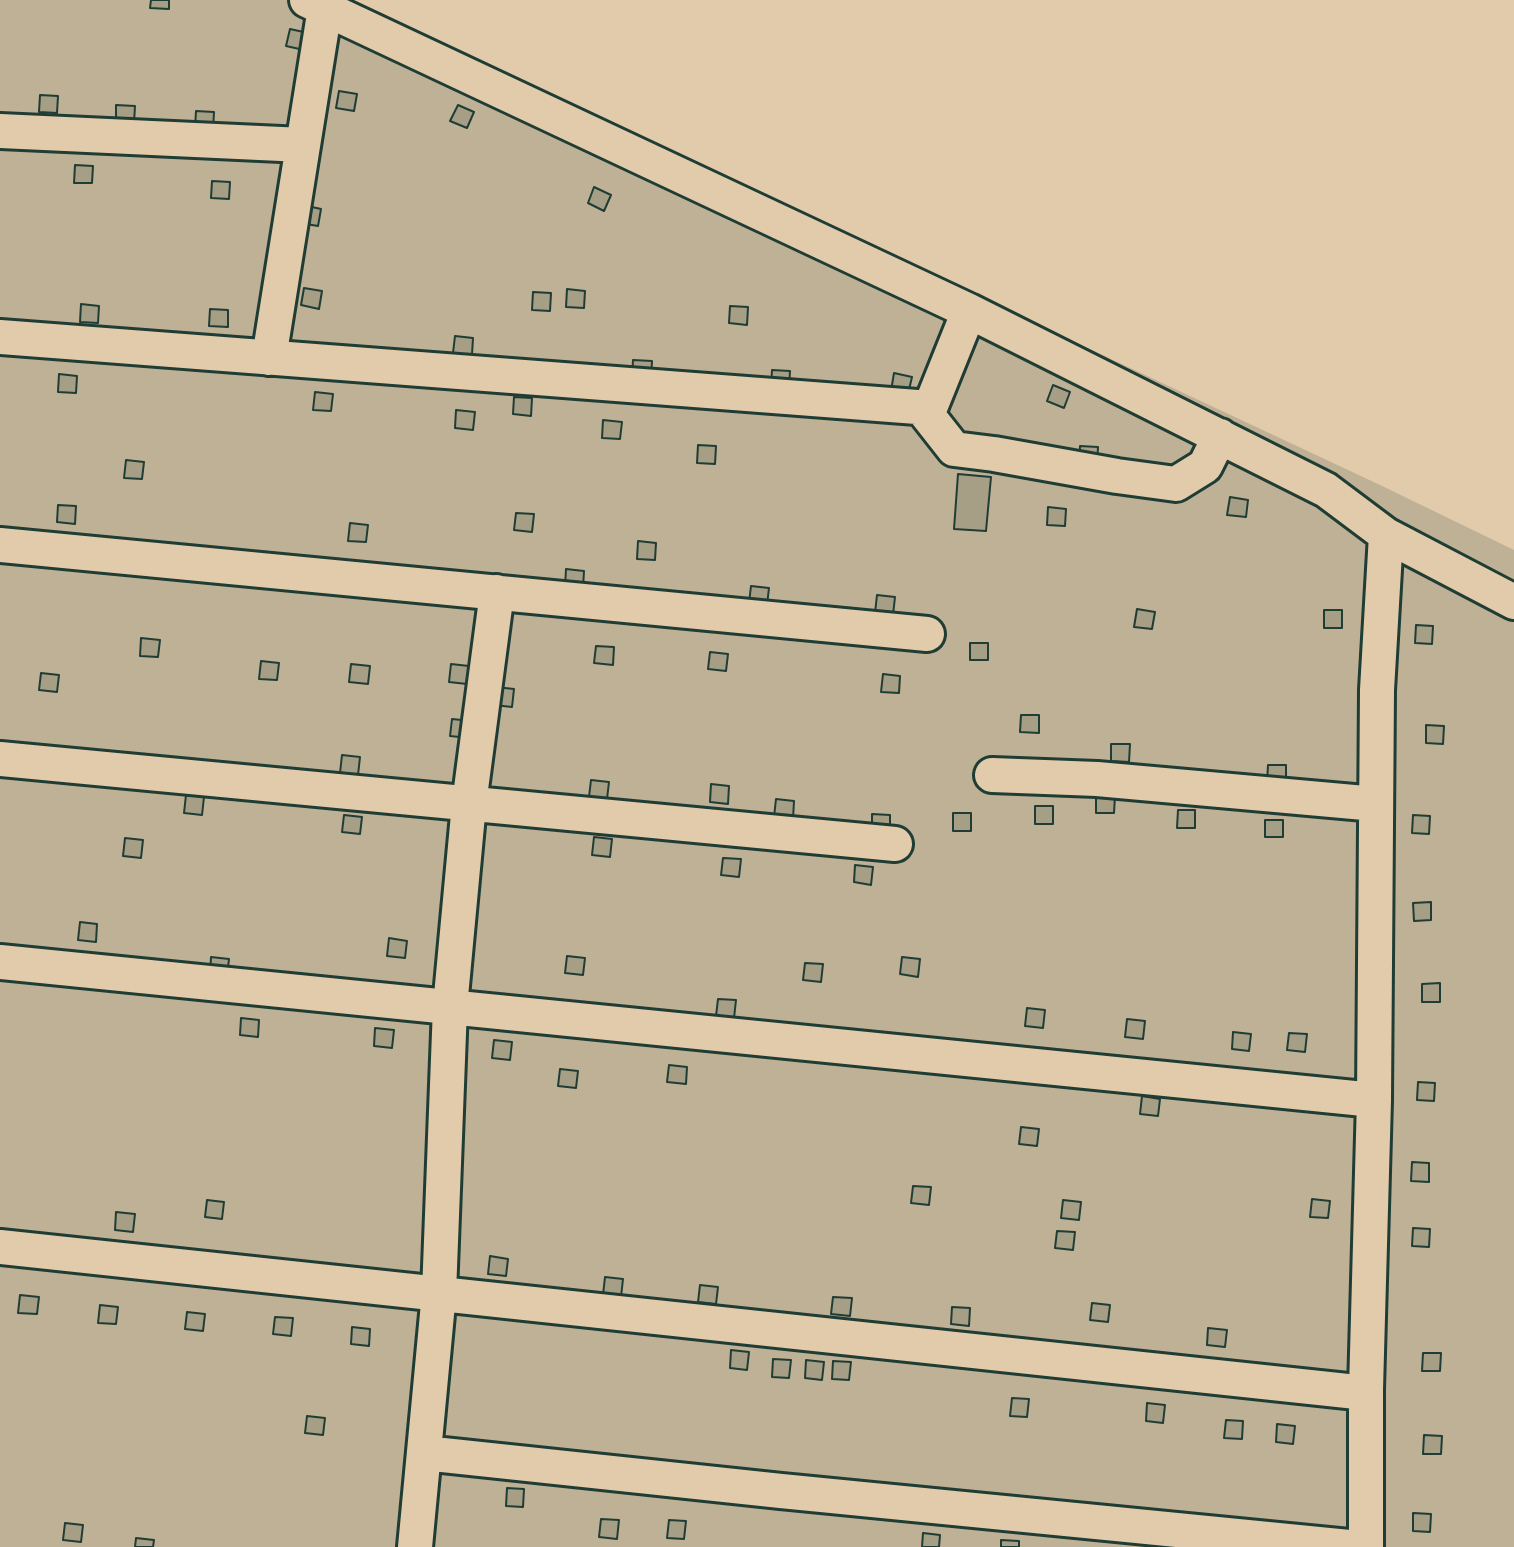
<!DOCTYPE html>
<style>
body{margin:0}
canvas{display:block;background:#e2cbab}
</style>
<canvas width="1514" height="1547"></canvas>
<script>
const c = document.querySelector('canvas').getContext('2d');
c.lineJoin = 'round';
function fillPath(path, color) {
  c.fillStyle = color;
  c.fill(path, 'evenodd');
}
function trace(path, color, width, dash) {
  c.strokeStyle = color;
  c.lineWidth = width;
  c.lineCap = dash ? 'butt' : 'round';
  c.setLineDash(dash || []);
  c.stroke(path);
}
fillPath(new Path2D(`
 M0,0H344L1378,484L1514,550V1547H0Z`), '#bfb196');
const building = new Path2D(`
 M151,0H169V9L150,8Z
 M290,29L308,33L304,50L286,46Z
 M339,91L357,94L354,111L336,108Z
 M40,95L58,96L57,113L39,112Z
 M116,105L135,106L134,123L116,122Z
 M458,105L474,112L467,128L450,121Z
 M196,111L214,112L213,130L195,129Z
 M75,165L93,166L92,183H74Z
 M212,181L230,182L229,199L211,198Z
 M594,187L611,195L604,211L588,203Z
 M303,205L321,209L318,226L300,223Z
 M304,288L322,291L319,309L301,305Z
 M567,289L585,291L584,308L566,307Z
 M533,292L551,293L550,311L532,310Z
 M81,304L99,306L98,323L80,322Z
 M730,306L748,307L747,325L729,323Z
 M210,309L228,310V327L209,326Z
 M455,336L473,338L472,355L453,353Z
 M633,360L652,361L651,379L632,378Z
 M772,370L790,371L789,389L771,387Z
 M894,373L912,377L908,394L891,391Z
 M59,374L77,376L76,393L58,392Z
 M1053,385L1070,392L1064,408L1047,401Z
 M315,392L333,394L331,411L313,410Z
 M514,397L532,398L531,416L513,414Z
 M456,410L475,412L473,430L455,428Z
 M603,420L622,422L620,439L602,438Z
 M698,445L716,446L715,464L697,463Z
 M1080,446L1098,447L1097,465L1079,463Z
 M126,460L144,462L142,479L124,478Z
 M958,474L991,477L986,531L954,529Z
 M1230,497L1248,500L1246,517L1227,515Z
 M58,505L76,506L75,524L57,522Z
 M1048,507L1066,509L1065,526L1047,525Z
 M516,513L534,514L532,532L514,530Z
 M350,523L368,525L366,542L348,541Z
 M638,541L656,543L655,560L637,559Z
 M566,569L584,571L583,588L565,587Z
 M751,586L769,588L767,605L749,603Z
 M877,595L895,597L893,615L875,613Z
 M1137,609L1155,612L1152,629L1134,627Z
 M1324,610H1342V628H1324Z
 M1416,625L1433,626L1432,644L1415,643Z
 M141,638L160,640L158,657L140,656Z
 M970,643H988V660H970Z
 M596,646L614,647L613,665L594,663Z
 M710,652L728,654L726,671L708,669Z
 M261,661L279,663L277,680L259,679Z
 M351,664L370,666L368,684L349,682Z
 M451,664L469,666L467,684L449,682Z
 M41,673L59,675L57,692L39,690Z
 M883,674L900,676L899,693L881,692Z
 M496,687L514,689L512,707L494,705Z
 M1021,715H1039V733L1020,732Z
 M452,719L471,721L469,738L450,736Z
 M1426,725L1444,726L1443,744L1426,743Z
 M1111,744H1130L1129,762L1111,761Z
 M342,755L360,757L358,775L340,773Z
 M1268,765H1286V783H1267Z
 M591,780L609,782L607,799L589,797Z
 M711,784L729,786L728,804L710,802Z
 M186,795L204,797L202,815L184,813Z
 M1096,795L1115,796L1114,813H1096Z
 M776,799L794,801L793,819L774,817Z
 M1035,806H1053V824H1035Z
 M1178,810H1195V828H1177Z
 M953,813H971V831H953Z
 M872,814L890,815V832H872Z
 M344,815L362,817L360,834L342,832Z
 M1413,815L1430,816L1429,834L1412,833Z
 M1265,820H1283V837H1265Z
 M594,837L612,839L610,857L592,855Z
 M125,838L143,840L141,858L123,856Z
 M723,858L741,859L739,877L721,875Z
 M855,865L873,867L871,885L854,882Z
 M1431,902V920L1414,921L1413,903Z
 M80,922L97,924L96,942L78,940Z
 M389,938L407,941L405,958L387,956Z
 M567,956L585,958L583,975L565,973Z
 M211,957L229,959L227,976L210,974Z
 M902,957L920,959L918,977L900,974Z
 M805,963L823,964L821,982L803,980Z
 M1440,983V1002H1422V984Z
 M718,999L736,1000L734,1018L716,1016Z
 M1027,1008L1045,1010L1043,1028L1025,1026Z
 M241,1018L259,1020L258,1037L240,1035Z
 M1127,1019L1145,1021L1143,1039L1125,1037Z
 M375,1028L394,1030L392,1048L374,1046Z
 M1233,1032L1251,1034L1249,1051L1232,1049Z
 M1289,1033L1307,1034L1305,1052L1287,1050Z
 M494,1040L512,1042L510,1060L492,1058Z
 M669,1065L687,1067L686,1084L667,1082Z
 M560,1069L578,1071L576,1088L558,1086Z
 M1418,1082L1435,1083L1434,1101L1417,1100Z
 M1142,1096L1160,1099L1158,1116L1140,1114Z
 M1021,1127L1039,1129L1037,1146L1019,1144Z
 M1412,1162L1429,1163V1182L1411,1181Z
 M913,1186L931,1187L929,1205L911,1203Z
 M1312,1199L1330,1201L1328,1218L1310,1217Z
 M207,1200L224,1202L222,1219L205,1217Z
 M1063,1200L1081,1202L1079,1220L1061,1218Z
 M116,1212L135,1214L133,1232L115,1230Z
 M1413,1228L1430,1229L1429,1247L1412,1246Z
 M1057,1231L1075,1232L1073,1250L1055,1248Z
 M490,1256L508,1259L506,1276L488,1274Z
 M605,1277L623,1279L621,1297L603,1295Z
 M700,1285L718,1287L716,1304L698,1302Z
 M20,1295L39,1297L37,1314L18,1313Z
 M833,1297L852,1298L850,1316L831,1314Z
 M1092,1303L1110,1305L1108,1322L1090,1320Z
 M100,1305L118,1307L116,1324L98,1323Z
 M952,1307L970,1308L969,1326L951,1324Z
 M187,1312L205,1314L203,1331L185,1329Z
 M275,1317L293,1318L291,1336L273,1334Z
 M352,1327L370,1329L369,1346L351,1344Z
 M1208,1328L1227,1330L1225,1347L1207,1345Z
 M731,1350L749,1352L747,1370L730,1368Z
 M1423,1353H1441L1440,1371H1422Z
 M773,1359L791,1360L789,1378L772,1377Z
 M806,1360L824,1362L822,1380L805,1378Z
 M833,1361L851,1362L849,1380L832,1379Z
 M1012,1398L1029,1399L1027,1417L1010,1416Z
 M1147,1403L1165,1405L1163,1423L1146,1421Z
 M307,1416L325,1418L323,1435L305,1433Z
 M1226,1420L1243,1421L1242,1439L1224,1438Z
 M1277,1424L1295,1426L1293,1444L1276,1442Z
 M1424,1435L1442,1436L1441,1454H1423Z
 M507,1488L524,1489L523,1507L506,1506Z
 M1413,1513L1431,1514L1430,1532L1413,1531Z
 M601,1519L619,1520L617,1539L599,1537Z
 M669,1520L686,1521L684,1539L667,1538Z
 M65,1523L83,1525L81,1542L63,1540Z
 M923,1533L940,1535L939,1547H922Z
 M136,1538L154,1540L153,1547H135Z
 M1001,1540L1019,1541V1547H1001Z`);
fillPath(building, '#a69f86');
trace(building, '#1f3d34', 2);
const minor = new Path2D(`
 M307,0L969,311L1326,490L1386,535L1514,602
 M0,131L303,145
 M0,337L930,408L969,311
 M269,358L325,8
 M921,407L954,449L994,454L1117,476L1176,484L1205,466L1220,436
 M0,545L927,634
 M0,759L895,844
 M992,775L1097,779L1376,804
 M0,962L1374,1100
 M0,1247L1366,1393
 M424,1453L781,1491L1349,1547
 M415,1547L439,1293L450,1007L469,804L497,592
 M1366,1547V1389L1374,1100L1377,690L1386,535`);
trace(minor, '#1f3d34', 40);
trace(minor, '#e2cbab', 34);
</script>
